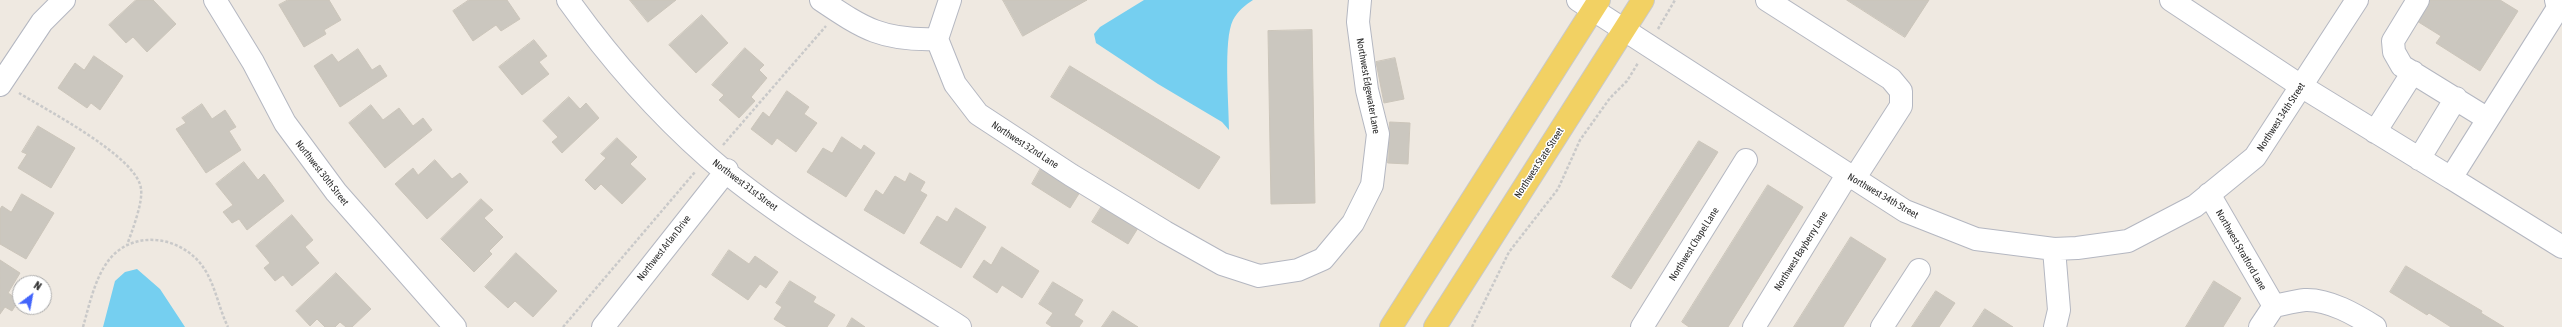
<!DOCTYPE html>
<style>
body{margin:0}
#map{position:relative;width:2562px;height:327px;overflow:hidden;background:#efe9e1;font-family:"Asap Condensed",sans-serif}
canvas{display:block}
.north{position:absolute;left:12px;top:275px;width:40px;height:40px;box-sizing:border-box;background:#fff;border:1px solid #ababab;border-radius:50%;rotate:32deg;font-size:11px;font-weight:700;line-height:16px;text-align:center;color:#2e2e2e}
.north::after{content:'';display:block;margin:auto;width:14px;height:18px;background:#4264fb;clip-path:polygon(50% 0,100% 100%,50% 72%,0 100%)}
</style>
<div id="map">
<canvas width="2562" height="327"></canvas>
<div class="north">N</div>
</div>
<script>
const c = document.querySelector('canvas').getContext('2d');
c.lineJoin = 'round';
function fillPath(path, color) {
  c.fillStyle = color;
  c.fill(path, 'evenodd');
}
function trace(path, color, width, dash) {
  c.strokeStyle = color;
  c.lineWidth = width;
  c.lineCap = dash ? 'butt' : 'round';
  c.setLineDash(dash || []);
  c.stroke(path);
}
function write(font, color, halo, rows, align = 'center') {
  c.font = font + ' "Asap Condensed",sans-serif';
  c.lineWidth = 3;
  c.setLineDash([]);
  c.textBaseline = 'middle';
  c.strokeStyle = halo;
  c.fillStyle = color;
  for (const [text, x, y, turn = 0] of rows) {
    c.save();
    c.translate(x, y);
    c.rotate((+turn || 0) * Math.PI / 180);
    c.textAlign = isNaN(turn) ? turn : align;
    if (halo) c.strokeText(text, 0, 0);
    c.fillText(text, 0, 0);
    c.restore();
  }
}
fillPath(new Path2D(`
 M1144,0H1253C1245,5 1238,11 1233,20C1223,40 1229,104 1229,130L1222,122L1158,84L1096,43L1094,34L1100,27Z
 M137,269L160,289L185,327H103L115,281L125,272Z`), '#75cff0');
const building = new Path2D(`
 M136,0H153L176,24L147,52L133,37L126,43L109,25Z
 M288,0H329L341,20L324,30L326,34L304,47L279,5Z
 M469,0H507L520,19L501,31L496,25L473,41L453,11Z
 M630,0H676L648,22Z
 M1003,0H1087L1023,36Z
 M1847,0H1929L1905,37Z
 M2424,0H2500L2518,11L2480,71L2436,43L2441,36L2412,18Z
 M702,15L728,43L696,73L669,45Z
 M1312,30L1315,203L1271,204L1268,31Z
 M534,40L547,56L539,62L549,74L522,95L499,67Z
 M745,48L764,65L759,70L767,78L751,97L755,101L739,118L719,100L724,95L712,85Z
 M358,49L372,70L380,65L387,76L340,107L314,66L332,54L338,62Z
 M94,56L123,76L100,110L91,103L87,108L58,88L75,63L84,70Z
 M1395,58L1404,99L1384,103L1376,62Z
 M1070,66L1220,157L1199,189L1051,97Z
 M787,91L809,107L804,114L817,123L796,152L777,138L772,145L751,129L763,112L769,117Z
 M569,97L580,109L586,103L599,118L562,153L552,142L558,137L543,121Z
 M202,104L212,119L225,110L236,127L229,131L241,150L206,173L176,129L186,123L182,118Z
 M371,105L383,120L399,108L413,126L423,118L432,130L385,168L349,123Z
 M1390,122L1410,123L1408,164L1388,163Z
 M38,126L75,148L51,188L18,168L27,154L22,152Z
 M842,137L861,150L864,145L875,153L846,197L807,172L823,148L832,153Z
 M617,138L637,157L630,164L646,179L622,204L601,184L595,190L585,180L606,158L601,154Z
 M1699,141L1718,152L1631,289L1612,277Z
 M435,160L452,179L460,173L468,182L427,219L395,184L413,168L418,175Z
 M244,162L258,180L264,174L284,201L247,230L239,219L232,223L223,212L233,205L216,184Z
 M1041,168L1080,192L1070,208L1032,184Z
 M910,173L925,182L920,191L927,195L904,234L864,210L876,190L883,195L895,176L905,182Z
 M1768,185L1803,207L1728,327H1689L1682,322Z
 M22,194L54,213L26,259L0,244V209L2,206L11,212Z
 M481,199L493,210L484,218L503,237L489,251L492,254L474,272L441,239Z
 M1102,206L1138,228L1128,244L1092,222Z
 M956,208L986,227L961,268L920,243L937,216L947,222Z
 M292,215L313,240L305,247L319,263L292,286L283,275L275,281L264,268L270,263L256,246Z
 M1851,237L1886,259L1843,327H1794Z
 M1002,247L1039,271L1022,298L1002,285L997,293L973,277L984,260L991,265Z
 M729,250L749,264L755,256L778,272L766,288L760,284L748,300L712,275Z
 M516,253L557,291L533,317L515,301L508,308L485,287Z
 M0,260L20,273L8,293L19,300L12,311L5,307L0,314Z
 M2406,266L2482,311L2481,313L2504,327H2451L2429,313L2427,315L2390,292Z
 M336,273L371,309L352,327H346L340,322L335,327H325L317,319L310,326L296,311Z
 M790,281L816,297L813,302L835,315L827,327H787L774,319L782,307L776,303Z
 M2214,281L2241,298L2223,327H2186Z
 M1053,282L1083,300L1074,315L1083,321L1079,327H1052L1046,323L1053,313L1039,304Z
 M1936,291L1955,303L1939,327H1912Z
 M1985,309L2013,327H1973Z
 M1113,311L1138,327H1102Z
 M852,318L865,327H847Z`);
fillPath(building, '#cbc7bf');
trace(building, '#cbc5ba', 1);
const minor = new Path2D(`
 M215,0L253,62L285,123L336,192L455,327
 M568,0C608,56 657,112 709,158C783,222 877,274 960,327
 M821,0C864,29 883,41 937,39L955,84L978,114L1071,175L1165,232L1222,264L1259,276L1298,270L1323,259L1353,223L1372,185L1378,134L1367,90L1358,22L1360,0
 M1578,0L1905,211L1976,239L2054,249L2077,248L2128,241L2195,206L2255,157L2357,0
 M1767,0L1891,79L1901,91V106L1854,179
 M2171,0L2301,86L2451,178L2558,8L2556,0
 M2418,0L2393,41L2394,52L2402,66L2488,119
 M937,39L950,0
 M0,85L42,22L64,0
 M2375,132L2413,72
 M2419,159L2456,98
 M2451,178L2562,247
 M2209,194L2274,306
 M2054,249L2059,310L2055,327
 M603,327L727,170
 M1642,327L1746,160
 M1754,327L1847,175
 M1882,327L1919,270
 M2260,327L2274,306C2284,304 2295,301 2305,300C2329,299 2356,315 2375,327`);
const major = new Path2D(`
 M1391,327L1599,0
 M1435,327L1643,0`);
trace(minor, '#b4b7c1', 24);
trace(major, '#c9c9c9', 24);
trace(new Path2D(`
 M1658,29L1675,0
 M19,93C46,110 138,157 141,189C143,203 132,231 127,245
 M723,145L826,26
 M83,327C89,306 94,282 106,264C128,230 176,234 200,263C215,281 218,307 228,327
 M563,327L695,172
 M1472,327L1509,252L1558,189L1580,140L1610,98L1627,81L1638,63`), '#c9c9c9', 2.5, [3, 2]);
trace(minor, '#fff', 22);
trace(major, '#f2d163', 22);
write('10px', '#2e2e2e', '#fff', [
 ["Northwest Edgewater Lane",1368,86,80],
 ["Northwest 34th Street",2281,117,-57],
 ["Northwest 32nd Lane",1025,145,33],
 ["Northwest State Street",1539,163,-57],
 ["Northwest 30th Street",322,173,52],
 ["Northwest 31st Street",745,185,37],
 ["Northwest 34th Street",1883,196,30],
 ["Northwest Chapel Lane",1694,244,-58],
 ["Northwest Arlan Drive",664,248,-52],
 ["Northwest Stratford Lane",2241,250,60],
 ["Northwest Bayberry Lane",1801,251,-58]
]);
</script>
